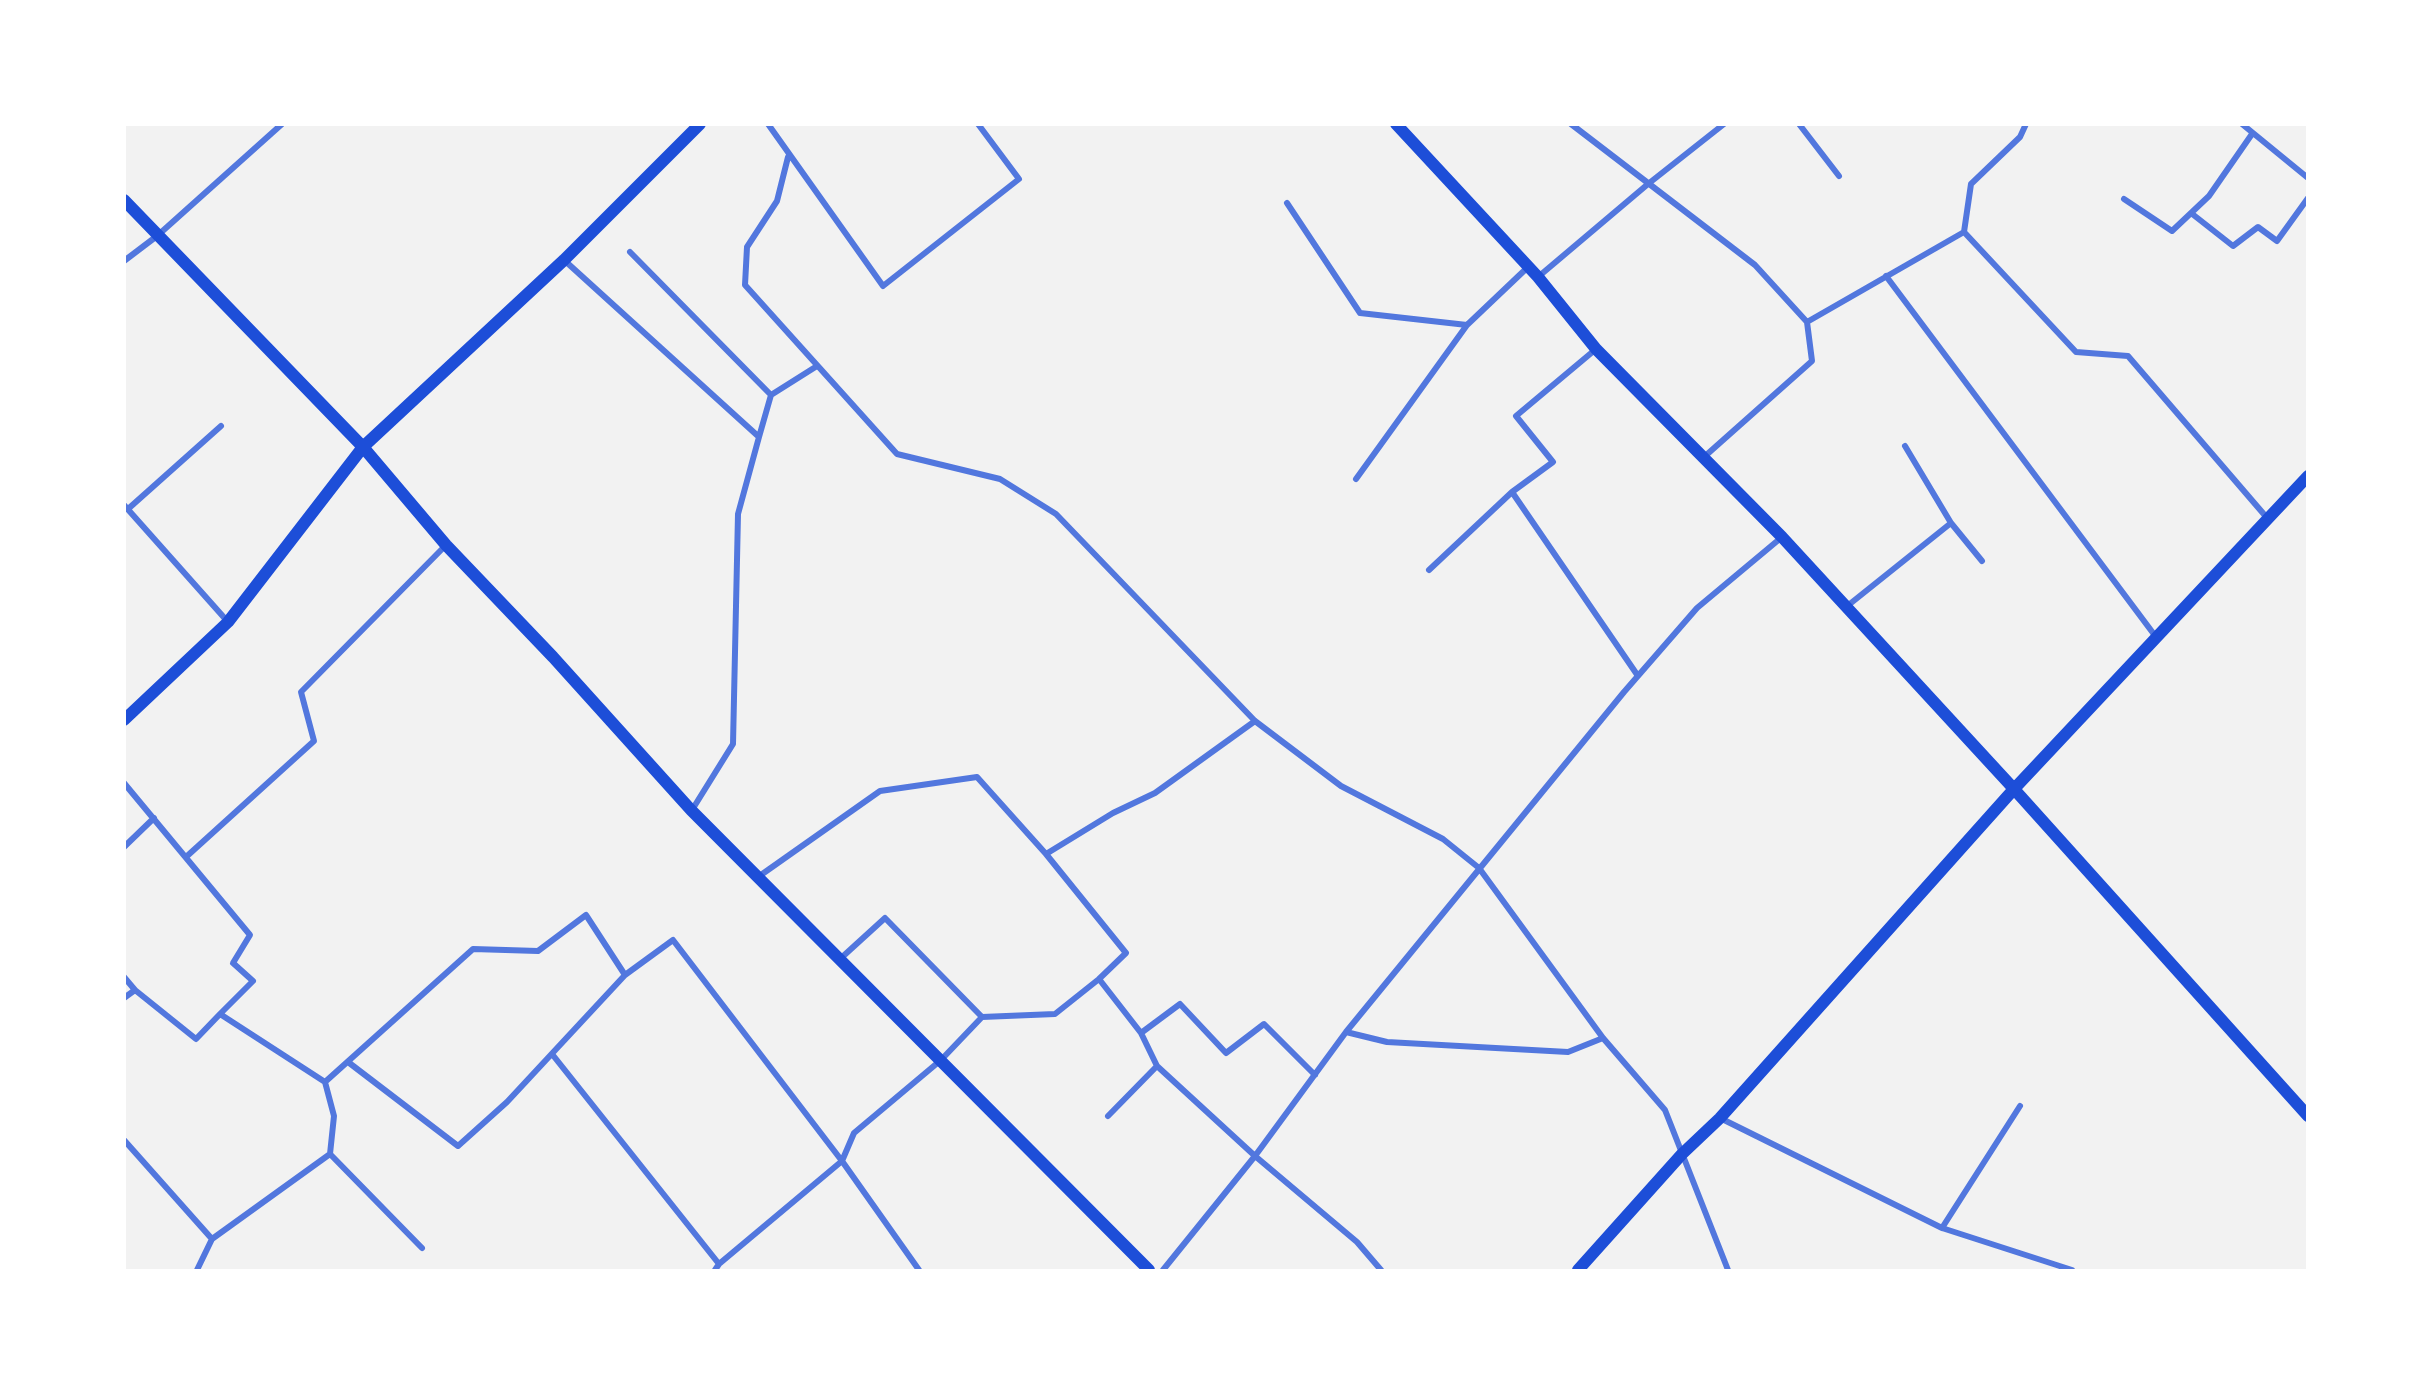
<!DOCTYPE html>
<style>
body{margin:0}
#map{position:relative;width:2432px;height:1395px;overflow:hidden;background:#f2f2f2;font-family:Figtree,sans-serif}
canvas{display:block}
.frame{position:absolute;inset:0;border:126px solid #fff;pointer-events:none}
</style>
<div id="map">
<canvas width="2432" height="1395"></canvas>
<div class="frame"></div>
</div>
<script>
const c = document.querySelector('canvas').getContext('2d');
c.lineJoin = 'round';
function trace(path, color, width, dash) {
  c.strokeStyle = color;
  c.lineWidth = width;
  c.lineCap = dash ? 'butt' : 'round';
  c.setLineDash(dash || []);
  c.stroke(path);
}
trace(new Path2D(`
 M768,124L883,286L1019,179L978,124
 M1571,124L1755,265L1807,322
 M1799,124L1839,176
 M2242,124L2308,178
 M788,157L777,201L747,247L745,285L897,454L1000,479L1056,514L1255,721L1341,786L1443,839L1479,868L1603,1038L1665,1110L1728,1270
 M2124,199L2172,231L2209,196L2252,134
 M1287,203L1360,313L1467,325
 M2191,213L2233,246L2258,227L2277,241L2308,198
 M1964,232L2076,352L2128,356L2268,519
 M630,252L771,395
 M564,260L759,437L738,514L733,744L692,810
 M124,261L157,236L282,124
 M1886,276L2156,637
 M1538,277L1648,184L1724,124
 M1596,349L1516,416L1553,462L1512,492L1638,676
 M759,437L771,395L817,366
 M1704,457L1812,361L1807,322L1964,232L1971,184L2020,137L2026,124
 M1356,479L1467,325L1528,267
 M124,505L228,622
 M128,509L221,426
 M1951,523L1982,561
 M1429,570L1512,492
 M1846,607L1951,523L1905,446
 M124,783L250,935L233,963L253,981L220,1014L325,1082L473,949L538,951L586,915L625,975L673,940L842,1161L919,1270
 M124,847L154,818
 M1046,854L1126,953L1099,979L1141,1033L1157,1066L1255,1156L1357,1242L1381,1270
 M186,857L314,741L301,692L446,545
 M758,877L880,791L977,777L1046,854L1113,813L1155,793L1255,721
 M840,959L885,918L982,1017
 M124,977L135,990L124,998
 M135,990L196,1039L220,1014
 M1346,1032L1387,1042L1568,1052L1603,1038
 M1141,1033L1180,1004L1226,1053L1264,1024L1315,1075
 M552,1054L719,1264
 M348,1062L458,1146L507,1102L625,975
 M325,1082L334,1116L330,1154L422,1248
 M1108,1116L1157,1066
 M1720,1118L1942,1228L2072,1270
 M124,1140L212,1239
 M1942,1228L2020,1106
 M197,1270L212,1239L330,1154
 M715,1270L719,1264L842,1161L854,1133L941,1060L982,1017L1055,1014L1099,979
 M1163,1270L1255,1156L1346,1032L1624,692L1697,608L1782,537`), '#5277de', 6);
trace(new Path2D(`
 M1396,124L1538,277L1596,349L1782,537L2014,789L2308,1116
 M124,200L363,447L446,545L553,657L691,810L1149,1270
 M124,720L228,622L363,447L564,260L700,124
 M1578,1270L1682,1154L1720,1118L2014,789L2308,476`), '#1d4ed8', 12);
</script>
